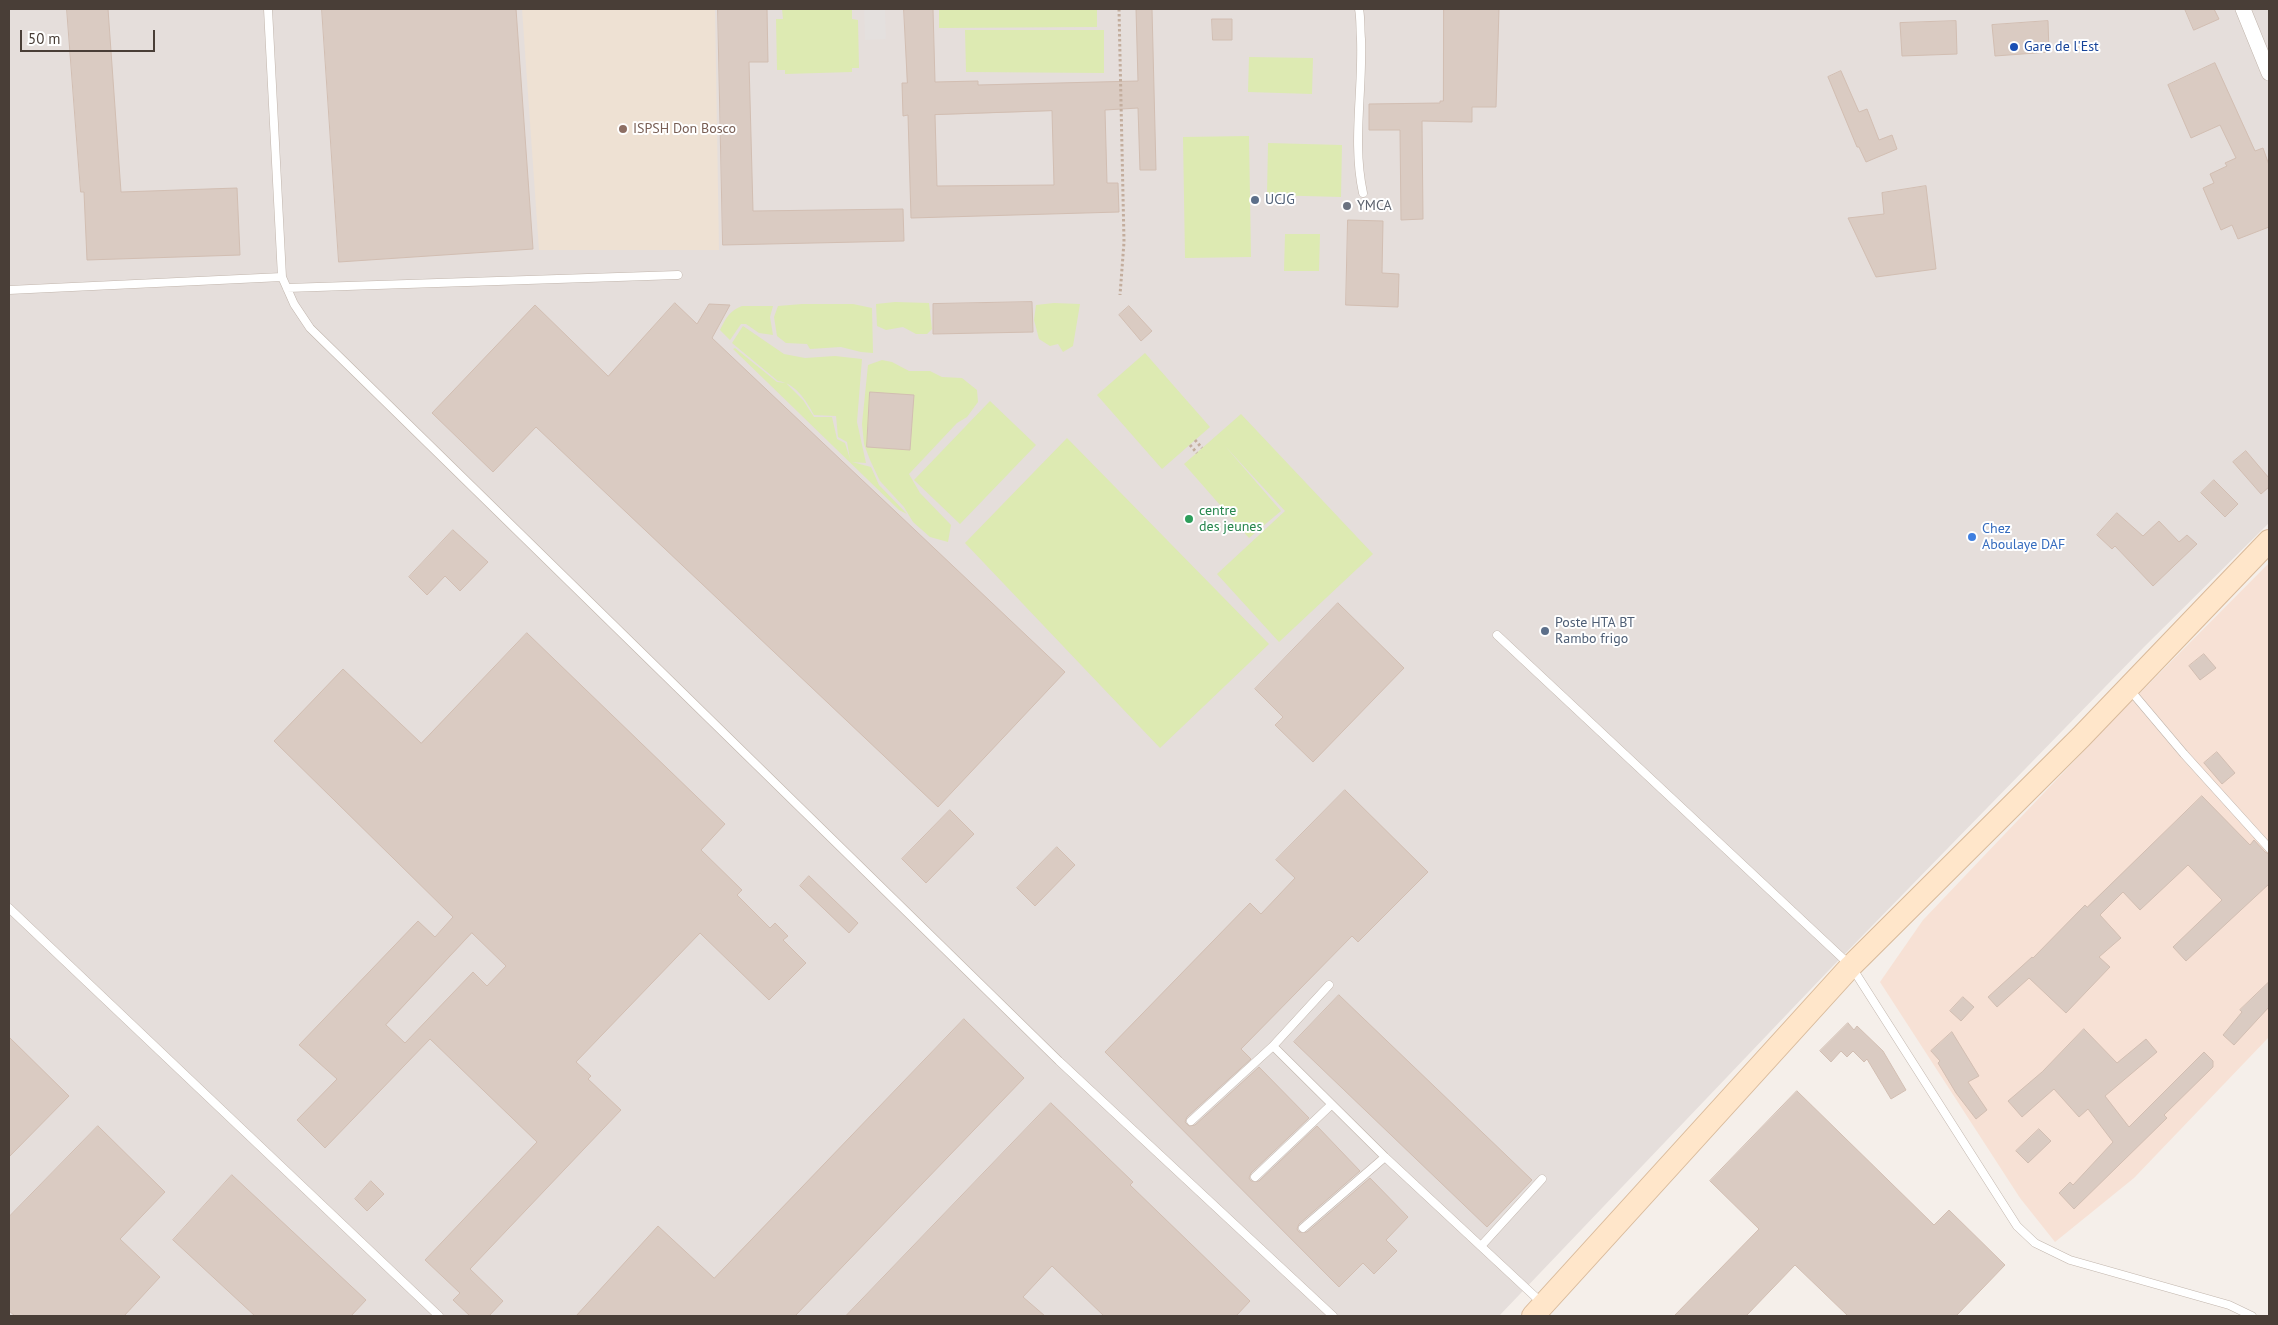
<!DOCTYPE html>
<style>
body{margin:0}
#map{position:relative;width:2278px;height:1325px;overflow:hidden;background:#f5efea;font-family:"PT Sans",sans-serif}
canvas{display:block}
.frame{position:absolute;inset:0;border:10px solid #493e37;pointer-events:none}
.scale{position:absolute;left:20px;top:30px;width:135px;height:22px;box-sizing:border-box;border:2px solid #493e37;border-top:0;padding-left:6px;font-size:15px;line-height:18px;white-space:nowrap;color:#493e37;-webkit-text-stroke:4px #fff;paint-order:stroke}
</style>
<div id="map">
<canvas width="2278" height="1325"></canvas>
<div class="frame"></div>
<div class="scale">50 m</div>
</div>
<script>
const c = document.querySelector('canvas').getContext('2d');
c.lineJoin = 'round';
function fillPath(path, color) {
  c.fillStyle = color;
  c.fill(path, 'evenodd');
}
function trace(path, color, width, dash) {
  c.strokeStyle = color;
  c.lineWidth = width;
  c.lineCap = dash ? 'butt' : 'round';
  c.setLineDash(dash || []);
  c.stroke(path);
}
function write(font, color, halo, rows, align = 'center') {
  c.font = font + ' "PT Sans",sans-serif';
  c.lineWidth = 4;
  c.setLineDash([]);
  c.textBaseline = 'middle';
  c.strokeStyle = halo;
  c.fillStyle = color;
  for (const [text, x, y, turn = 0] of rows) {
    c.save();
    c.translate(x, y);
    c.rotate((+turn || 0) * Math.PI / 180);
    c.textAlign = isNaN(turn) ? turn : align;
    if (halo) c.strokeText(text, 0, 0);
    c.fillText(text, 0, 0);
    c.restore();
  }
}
fillPath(new Path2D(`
 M2269,563V1037L2134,1178L2055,1242L2020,1198L1880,982L1923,920L2119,714Z`), '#f7e1d5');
fillPath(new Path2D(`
 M9,9H2269V523L2144,647L1831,968L1499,1316H9Z`), '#e5dedb');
fillPath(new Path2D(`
 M522,9H715L719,250H539Z`), '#eee1d3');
fillPath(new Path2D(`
 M775,9H858L852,10V19L858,20L859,68H852V72L785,74V70H777L776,19H783L782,9Z
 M939,9H1097V27L939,28Z
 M965,30H1104V73L966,72Z
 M1249,57L1313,58L1312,94L1248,92Z
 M1249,136L1251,257L1185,258L1183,137Z
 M1268,143L1342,145L1341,197L1267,195Z
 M1285,234H1320L1319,271H1284Z
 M895,302L929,303L932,329L927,334H916L903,327L886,330L877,326L876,304Z
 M1054,303L1080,304L1073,346L1063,352L1058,344L1050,346L1039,339L1034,320L1036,305Z
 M802,304H853L872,308L873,353L861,352L841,347L810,349L807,344L786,343L777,336L774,317L778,306Z
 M742,306H773L770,317L773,335L759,333L746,324H741L730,340L720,330C726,318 729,311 742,306Z
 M743,326L784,354L805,358L835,356L862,359L857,422L866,463L852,462L871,467L879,485L907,514L899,510L733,349L735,348L777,382L786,383L803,400L814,417H832L837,439L845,443L850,459L847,442L838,437L836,416L814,415C806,400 795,383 778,381L732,343Z
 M1145,353L1210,427L1162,469L1097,395Z
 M882,360L892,362L909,371H930L942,377L962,378L977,390L978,402L967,417L957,423L909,474L920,493L951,525L948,542L930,537L913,522L904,507L880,481L870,460L864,444L862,424L868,365Z
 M990,401L1036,445L960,524L914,480Z
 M1241,414L1373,554L1279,642L1217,574L1285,511L1225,446L1281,511L1249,538L1184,464Z
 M1067,438L1269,644L1160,748L965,543Z`), '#ddeab2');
fillPath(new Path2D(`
 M864,9H885L886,39L865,40Z`), '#e4e0de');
const building = new Path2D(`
 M67,9H108L121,192L237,188L240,255L87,260L84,192H81Z
 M322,9H516L533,249L339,262Z
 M718,9H767L768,62H749L753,211L903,209L904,241L723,245Z
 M904,9H933L935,82L978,81V85L1138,81L1136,9H1152L1156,170H1140L1138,108L1105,110L1107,183H1118L1119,212L911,218L908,115L903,116L902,83H907ZM1052,111L1054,185L937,186L935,115Z
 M1444,9H1499L1496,107H1472V122L1422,121L1423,219L1401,220L1400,130H1369V104L1440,103V101H1443Z
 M2185,9H2214L2219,19L2194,30Z
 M1212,19H1232V40H1213Z
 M1956,21L1957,54L1902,56L1900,23Z
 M2048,21L2049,52L1995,56L1992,25Z
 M2215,63L2255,151L2263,148L2269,165V227L2238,239L2232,225L2221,230L2203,188L2214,183L2210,174L2227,166L2225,163L2236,158L2220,125L2191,138L2168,85Z
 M1841,71L1859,112L1867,109L1879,140L1892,135L1897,149L1866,162L1859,147H1857L1828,77Z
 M1926,186L1936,269L1876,277L1848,218L1884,214L1882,193Z
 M1348,220L1383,221L1382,273L1399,274L1398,307L1346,305Z
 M1032,302L1033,332L933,334V304Z
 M675,303L697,324L709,304L730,305L712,338L1065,672L938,807L536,427L493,472L432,413L535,305L608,376Z
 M1129,306L1152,331L1141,341L1119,315Z
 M870,392L914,395L910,450L867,447Z
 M2246,451L2269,478V487L2261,494L2233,462Z
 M2214,480L2238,504L2225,517L2201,493Z
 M2117,513L2143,536L2159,521L2179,542L2187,535L2197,544L2153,586L2115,546L2112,549L2097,535Z
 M453,530L488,562L460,591L445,576L427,595L409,577Z
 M1338,603L1404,668L1313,762L1275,725L1283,717L1255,689Z
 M527,633L725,824L701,850L742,890L737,895L770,928L775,923L788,936L783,940L806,963L769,1000L700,933L576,1062L591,1076L588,1079L621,1110L470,1269L503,1301L489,1316H470L453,1300L460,1293L425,1260L537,1142L430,1039L325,1148L297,1120L337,1079L299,1045L418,921L435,937L453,917L274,741L343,669L421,743ZM472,933L506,966L487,986L473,972L405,1043L386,1025Z
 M2204,654L2216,668L2200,680L2189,666Z
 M2217,752L2235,773L2222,784L2204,763Z
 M1345,790L1428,872L1358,942L1352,936L1241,1049L1251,1059L1187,1117L1185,1122L1189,1126L1195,1125L1259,1067L1309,1118L1251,1173L1249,1178L1251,1181H1259L1317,1126L1360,1171L1299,1224L1297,1229L1299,1232H1307L1370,1178L1408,1217L1386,1240L1397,1251L1374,1274L1363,1263L1339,1287L1105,1052L1250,903L1261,914L1295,878L1276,860Z
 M2202,796L2250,845L2254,840L2265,852L2269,854V884L2186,961L2173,947L2222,900L2188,865L2140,910L2123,892L2100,915L2121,938L2099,957L2110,967L2066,1013L2029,978L1997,1007L1988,997L2032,957L2033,958L2085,905L2087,907Z
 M950,810L974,834L926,883L902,859Z
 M1057,847L1075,865L1035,906L1017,888Z
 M809,876L858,923L849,933L800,886Z
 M2269,982V1007L2234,1045L2223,1035L2242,1012L2240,1010Z
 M1339,995L1532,1180L1487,1227L1294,1042Z
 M1963,997L1974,1007L1961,1021L1950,1011Z
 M964,1019L1024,1078L795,1316H576L658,1226L714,1278Z
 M1848,1023L1854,1030L1857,1026L1883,1051L1906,1090L1891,1099L1867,1059L1864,1062L1853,1051L1847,1057L1841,1051L1831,1062L1820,1051Z
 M2084,1029L2117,1063L2146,1039L2157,1052L2105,1096L2129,1127L2204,1052L2213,1061V1067L2164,1115L2167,1118L2074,1209L2059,1193L2070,1182L2073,1185L2113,1142L2088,1109L2079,1117L2054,1089L2022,1117L2008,1101L2042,1072Z
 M1952,1032L1979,1076L1968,1082L1987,1110L1976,1119L1956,1093L1938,1063L1940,1061L1931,1051Z
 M9,1037L69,1096L9,1157Z
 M1797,1091L1934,1225L1949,1210L2005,1265L1956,1316H1848L1795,1265L1746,1316H1674L1759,1229L1710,1181Z
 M1051,1103L1133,1182L1130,1185L1250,1301L1236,1316H1104L1052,1266L1023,1297L1045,1316H846Z
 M98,1126L165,1192L120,1239L160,1277L124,1316H15L9,1311V1217Z
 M2039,1129L2051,1141L2028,1163L2016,1151Z
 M232,1175L366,1300L351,1316H255L173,1240Z
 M371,1181L384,1194L367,1211L355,1199Z`);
fillPath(building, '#dacbc2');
trace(building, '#d2beb2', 1);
const lane = new Path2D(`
 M268,9L282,277L294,304L310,328L1059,1061L1333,1316
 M1359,9C1361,19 1360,29 1361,39C1363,91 1352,143 1363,193
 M287,288L678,275
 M9,290L282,277
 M1497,635L1851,966L2017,1226L2035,1243L2070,1260L2229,1305L2252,1316
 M2130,690L2184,754L2269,848
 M9,908L439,1316
 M1273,1046L1385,1157L1543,1304
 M1191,1121L1273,1046L1329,985
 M1255,1177L1331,1105
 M1303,1228L1385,1157
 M1482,1245L1542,1179`);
const street = new Path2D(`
 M2243,9L2269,73`);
const secondary = new Path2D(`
 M1533,1316L1851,966L2081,737L2269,541`);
trace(lane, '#c1b5ac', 9);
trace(street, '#c1b5ac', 16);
trace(secondary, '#d9ba9b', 24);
trace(new Path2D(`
 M1119,9L1124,242L1120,295
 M1195,440L1202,448
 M1190,445L1197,453`), '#c3ad9d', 3, [2.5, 2.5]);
trace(lane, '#fff', 8);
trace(street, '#fff', 15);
trace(secondary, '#ffe6ca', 22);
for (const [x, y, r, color] of [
 [2014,47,5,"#1a4fb4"],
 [623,129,5,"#8d6e63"],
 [1255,200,5,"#5c6f8a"],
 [1347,206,5,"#6b7280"],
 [1189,519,5,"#2e9e5b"],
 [1972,537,5,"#3f7fe0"],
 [1545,631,5,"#5c6f8a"]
]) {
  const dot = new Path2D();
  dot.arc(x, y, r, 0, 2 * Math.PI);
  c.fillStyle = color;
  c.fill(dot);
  trace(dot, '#fff', 2);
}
write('14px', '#164399', '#fff', [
 ["Gare de l'Est",2024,47]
], 'left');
write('14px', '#785e54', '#fff', [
 ["ISPSH Don Bosco",633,129]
], 'left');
write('14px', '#4e5e75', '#fff', [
 ["UCJG",1265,200],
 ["Poste HTA BT",1555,623],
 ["Rambo frigo",1555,639]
], 'left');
write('14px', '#5b616d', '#fff', [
 ["YMCA",1357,206]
], 'left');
write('14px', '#27864d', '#fff', [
 ["centre",1199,511],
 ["des jeunes",1199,527]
], 'left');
write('14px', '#366cbe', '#fff', [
 ["Chez",1982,529],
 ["Aboulaye DAF",1982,545]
], 'left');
</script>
